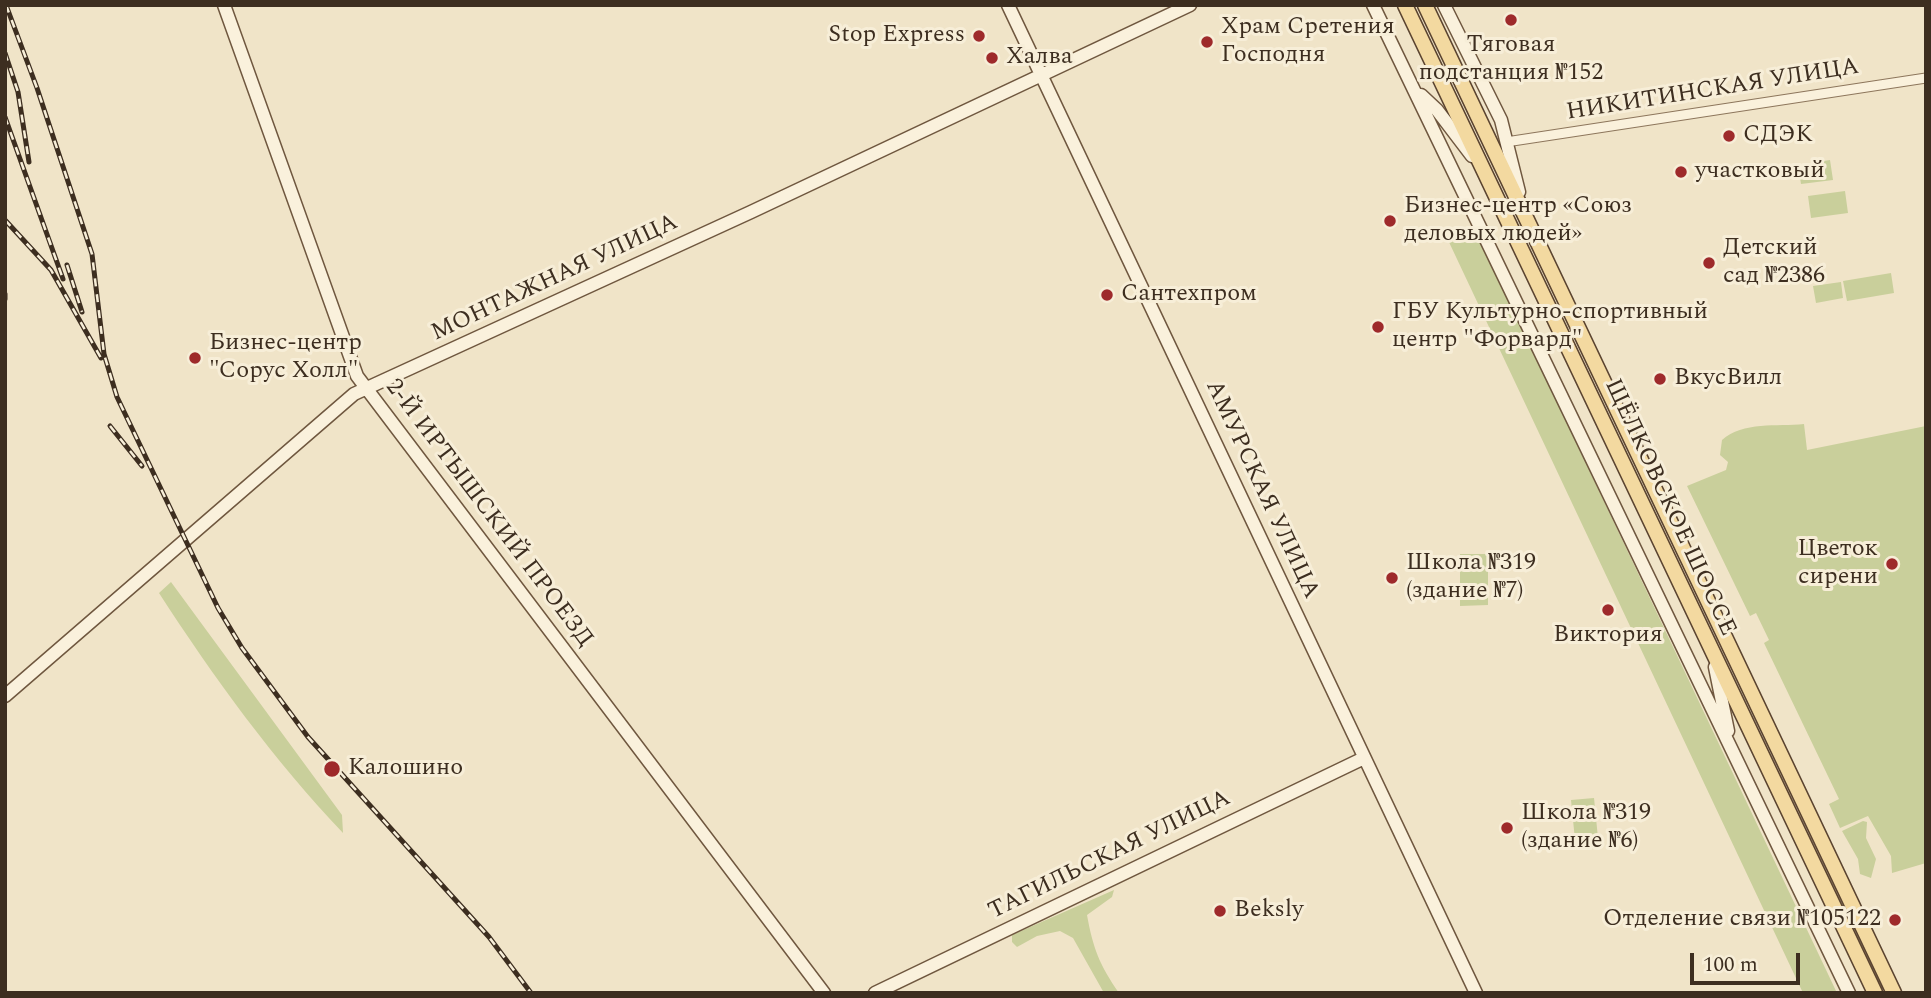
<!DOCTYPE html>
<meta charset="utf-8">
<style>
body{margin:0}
#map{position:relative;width:1931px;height:998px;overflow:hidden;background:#f0e4c8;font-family:Spectral,serif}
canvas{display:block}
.frame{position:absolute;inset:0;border:7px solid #3d2e20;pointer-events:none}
.scale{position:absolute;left:1690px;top:953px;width:110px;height:32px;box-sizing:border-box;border:4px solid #3d2e20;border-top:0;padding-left:9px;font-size:21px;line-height:24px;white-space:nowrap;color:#3d2e20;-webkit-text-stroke:5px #f7eed8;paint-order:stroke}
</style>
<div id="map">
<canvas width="1931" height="998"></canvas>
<div class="frame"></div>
<div class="scale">100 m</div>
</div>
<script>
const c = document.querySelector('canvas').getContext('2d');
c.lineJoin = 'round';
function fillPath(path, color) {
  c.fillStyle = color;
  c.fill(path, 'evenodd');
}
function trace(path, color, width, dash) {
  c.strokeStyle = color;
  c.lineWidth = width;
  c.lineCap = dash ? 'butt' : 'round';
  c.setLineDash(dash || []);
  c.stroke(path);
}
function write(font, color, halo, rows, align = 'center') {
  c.font = font + ' Spectral,serif';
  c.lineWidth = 6;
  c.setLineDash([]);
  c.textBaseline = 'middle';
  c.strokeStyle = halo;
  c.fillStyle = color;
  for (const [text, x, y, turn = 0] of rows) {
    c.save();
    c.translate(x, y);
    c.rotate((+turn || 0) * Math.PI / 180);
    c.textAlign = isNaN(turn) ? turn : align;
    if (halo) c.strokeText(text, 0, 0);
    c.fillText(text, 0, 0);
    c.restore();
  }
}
fillPath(new Path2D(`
 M1830,160L1833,180L1801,184L1798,165Z
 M1845,191L1848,213L1811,218L1808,196Z
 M1474,227L1837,993H1803L1448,240Z
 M1891,273L1894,293L1847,301L1843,281Z
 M1841,282L1843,298L1816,303L1813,286Z
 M1804,424L1807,450L1926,426V863L1892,873L1891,856L1868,816L1840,828L1829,804L1839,799L1764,643L1769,640L1756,613L1750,616L1687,486L1726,470L1728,462L1720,455L1722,440C1743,421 1777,427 1804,424Z
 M1460,554H1488V605L1460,606Z
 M171,582L342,815L343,833C273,759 214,678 159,593Z
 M1594,798L1599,848L1576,850L1571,800Z
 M1863,821L1867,822L1866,838L1876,859L1871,878L1860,874L1858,859L1842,831Z
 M1114,890L1112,897L1087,915C1093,948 1099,964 1119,993H1104L1073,938L1060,931L1037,936L1017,947L1012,942V935Z`), '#c9cf9b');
const street = new Path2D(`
 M1506,142L1926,78`);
const secondary = new Path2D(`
 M224,5L357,376L824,993
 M1008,5L1476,993
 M1373,5L1849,993
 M1444,5L1501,120L1519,192
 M1421,95L1437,110L1472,156
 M1715,667L1728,731
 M5,696L354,394L751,212L1190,5
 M875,993L1364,758`);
const primary = new Path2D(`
 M1405,5L1875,993
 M1425,5L1894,993`);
trace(street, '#8d765c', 11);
trace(secondary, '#6f573f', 15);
trace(primary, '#5b4430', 17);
trace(street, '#faf1dc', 9);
trace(secondary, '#faf1dc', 12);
trace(primary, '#f3d9a0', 14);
const rail = new Path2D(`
 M6,5L37,88L92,254L104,354L117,397L218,608L242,648L308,737L489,937L531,993
 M5,53L18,92L29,162
 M5,117L63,279
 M5,220L51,270L101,358
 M67,265L82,312
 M5,294V299
 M110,426L142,466`);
trace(rail, '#3d2e20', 5);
trace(rail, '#f7eed8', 2.5, [8]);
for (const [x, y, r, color] of [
 [1511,20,7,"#9e2a2b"],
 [979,36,7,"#9e2a2b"],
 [1207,42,7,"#9e2a2b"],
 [992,58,7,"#9e2a2b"],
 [1729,136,7,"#9e2a2b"],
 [1681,172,7,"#9e2a2b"],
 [1390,221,7,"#9e2a2b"],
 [1709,263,7,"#9e2a2b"],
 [1107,295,7,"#9e2a2b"],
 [1378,327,7,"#9e2a2b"],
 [195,358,7,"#9e2a2b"],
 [1660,379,7,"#9e2a2b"],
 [1892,564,7,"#9e2a2b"],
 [1392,578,7,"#9e2a2b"],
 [1608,610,7,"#9e2a2b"],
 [332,769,9,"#9e2a2b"],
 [1507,828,7,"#9e2a2b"],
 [1220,911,7,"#9e2a2b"],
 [1895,920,7,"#9e2a2b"]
]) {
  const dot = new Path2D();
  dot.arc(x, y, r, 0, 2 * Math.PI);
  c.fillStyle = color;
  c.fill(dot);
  trace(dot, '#f7eed8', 2.5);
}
write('24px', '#3d2e20', '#f7eed8', [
 ["Храм Сретения",1221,28],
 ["Господня",1221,56],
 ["Stop Express",965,36,"right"],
 ["Тяговая",1511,46,"center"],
 ["подстанция №152",1511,74,"center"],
 ["Халва",1006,58],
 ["СДЭК",1743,136],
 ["участковый",1695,172],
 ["Бизнес-центр «Союз",1404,207],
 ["деловых людей»",1404,235],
 ["Детский",1723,249],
 ["сад №2386",1723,277],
 ["Сантехпром",1121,295],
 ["ГБУ Культурно-спортивный",1392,313],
 ["центр \"Форвард\"",1392,341],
 ["Бизнес-центр",209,344],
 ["\"Сорус Холл\"",209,372],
 ["ВкусВилл",1674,379],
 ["Цветок",1878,550,"right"],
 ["сирени",1878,578,"right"],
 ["Школа №319",1406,564],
 ["(здание №7)",1406,592],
 ["Виктория",1608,636,"center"],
 ["Калошино",348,769],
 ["Школа №319",1521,814],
 ["(здание №6)",1521,842],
 ["Beksly",1234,911],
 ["Отделение связи №105122",1881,920,"right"]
], 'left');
write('24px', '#3d2e20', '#f7eed8', [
 ["НИКИТИНСКАЯ УЛИЦА",1713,91,-9],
 ["МОНТАЖНАЯ УЛИЦА",555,279,-25],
 ["АМУРСКАЯ УЛИЦА",1261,490,65],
 ["ЩЁЛКОВСКОЕ ШОССЕ",1669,508,65],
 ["2-Й ИРТЫШСКИЙ ПРОЕЗД",488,514,53],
 ["ТАГИЛЬСКАЯ УЛИЦА",1110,856,-26]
]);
</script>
